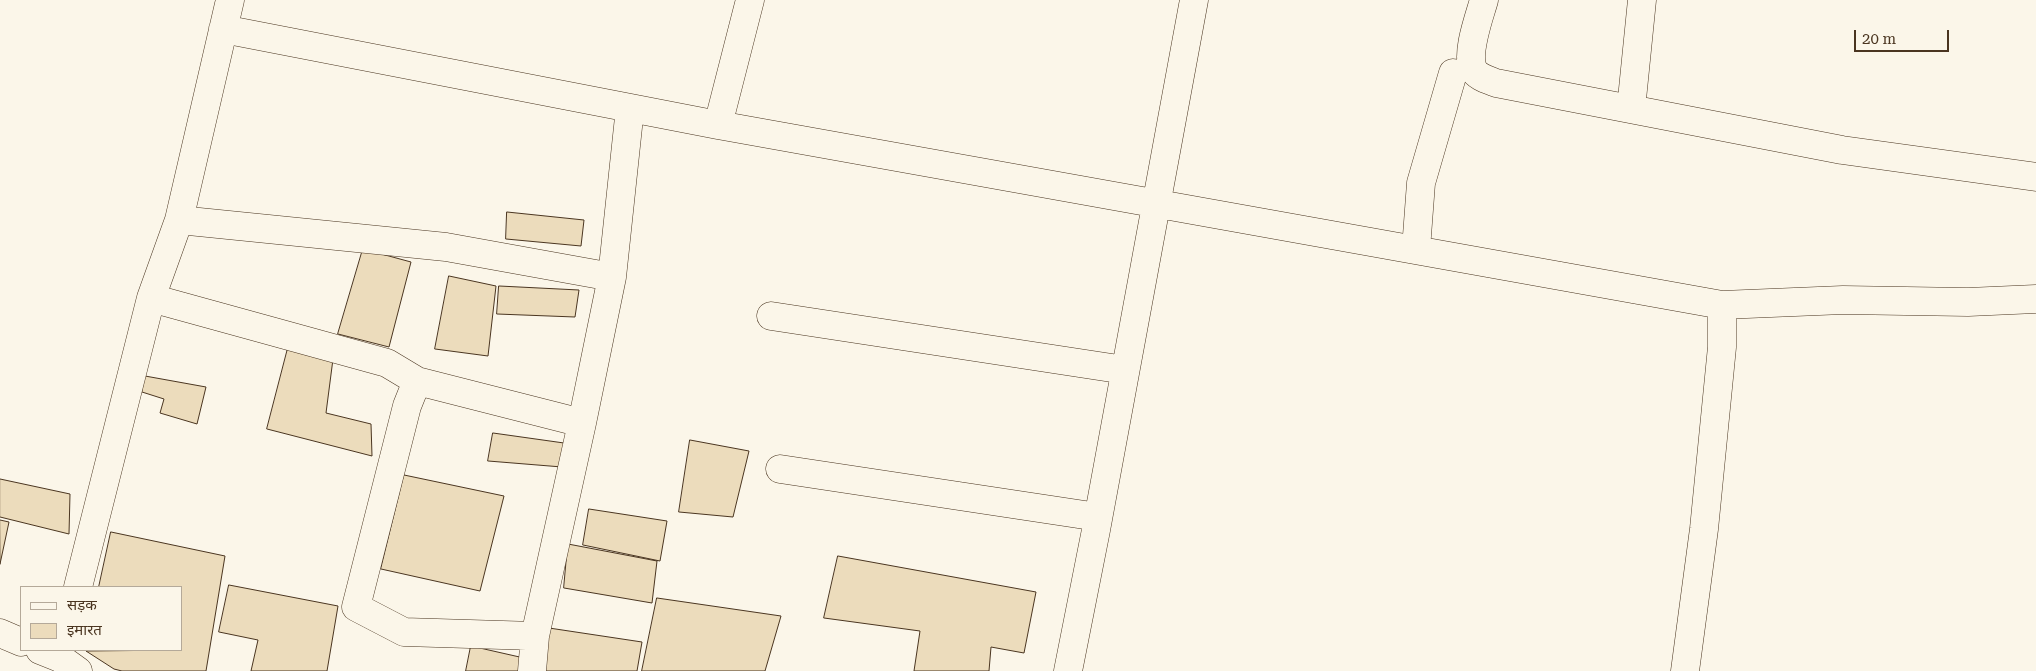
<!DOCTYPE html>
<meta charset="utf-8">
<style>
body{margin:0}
#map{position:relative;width:2036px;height:671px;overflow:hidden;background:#fbf6e9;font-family:"Roboto Serif","Noto Sans Devanagari",serif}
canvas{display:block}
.legend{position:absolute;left:20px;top:586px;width:162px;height:65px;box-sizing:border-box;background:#fbf6e9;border:1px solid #b4a999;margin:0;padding:6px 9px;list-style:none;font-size:15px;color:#4a3520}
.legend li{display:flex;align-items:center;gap:10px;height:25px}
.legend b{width:25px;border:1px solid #b4a999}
.scale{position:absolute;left:1854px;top:30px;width:95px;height:22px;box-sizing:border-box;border:2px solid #4a3520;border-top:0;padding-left:6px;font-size:15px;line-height:18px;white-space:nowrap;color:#4a3520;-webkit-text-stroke:4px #fbf6e9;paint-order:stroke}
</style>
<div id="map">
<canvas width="2036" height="671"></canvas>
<ul class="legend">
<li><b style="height:6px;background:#fbf6e9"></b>सड़क</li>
<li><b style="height:14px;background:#ecdcbc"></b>इमारत</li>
</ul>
<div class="scale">20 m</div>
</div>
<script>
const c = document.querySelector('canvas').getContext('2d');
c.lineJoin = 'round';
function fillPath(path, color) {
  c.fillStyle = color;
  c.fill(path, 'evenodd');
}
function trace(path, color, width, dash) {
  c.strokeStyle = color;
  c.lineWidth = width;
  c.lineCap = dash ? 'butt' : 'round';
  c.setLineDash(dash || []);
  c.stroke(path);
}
const building = new Path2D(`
 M507,212L584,220L581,246L506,239Z
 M363,249L411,262L389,347L338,334Z
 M449,276L496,286L488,356L435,349Z
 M499,286L579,290L575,317L497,314Z
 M288,348L333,359L326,413L371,424L372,456L267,429Z
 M145,376L206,387L197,424L160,413L164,399L142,392Z
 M493,433L564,443L562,467L488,461Z
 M690,440L749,451L733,517L679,512Z
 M404,475L504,496L480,591L381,569Z
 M0,479L70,494L69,534L0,517Z
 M589,509L667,521L660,561L583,545Z
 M0,520L9,522L0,564Z
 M111,532L225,556L206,671H122L114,669L86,651L181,650V587H99Z
 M568,544L657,561L652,603L564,588Z
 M838,556L1036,592L1024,653L991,647L989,671H914L920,631L824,618Z
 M229,585L338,606L327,671H251L258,640L219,632Z
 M657,598L781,616L765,671H642Z
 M549,628L642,642L637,671H542Z
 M471,646L524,658L522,671H466Z`);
fillPath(building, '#ecdcbc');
trace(building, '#4a3520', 1);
const minor = new Path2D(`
 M1484,0C1479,18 1466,52 1473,69C1477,77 1489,80 1496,83L1842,150L2036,177
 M223,29L718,125L750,0
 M1631,109L1642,0
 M718,125L1722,305V347L1704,529L1685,671
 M179,220L446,247L612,277
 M1416,249L1421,183L1453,73
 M151,298L387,363L417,381L407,406L356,607L404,632L535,636
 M1722,305L1843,300L1968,302L2036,299
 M771,316L1125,370
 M417,381L582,423
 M780,469L1098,517
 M78,587L151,298L179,220L230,0
 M0,633L21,642
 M40,650L60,658L78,671
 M532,671L535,636L582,423L612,277L630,108
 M1068,671L1096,530L1194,0`);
trace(minor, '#4a3520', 29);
trace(minor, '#fbf6e9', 28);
</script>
